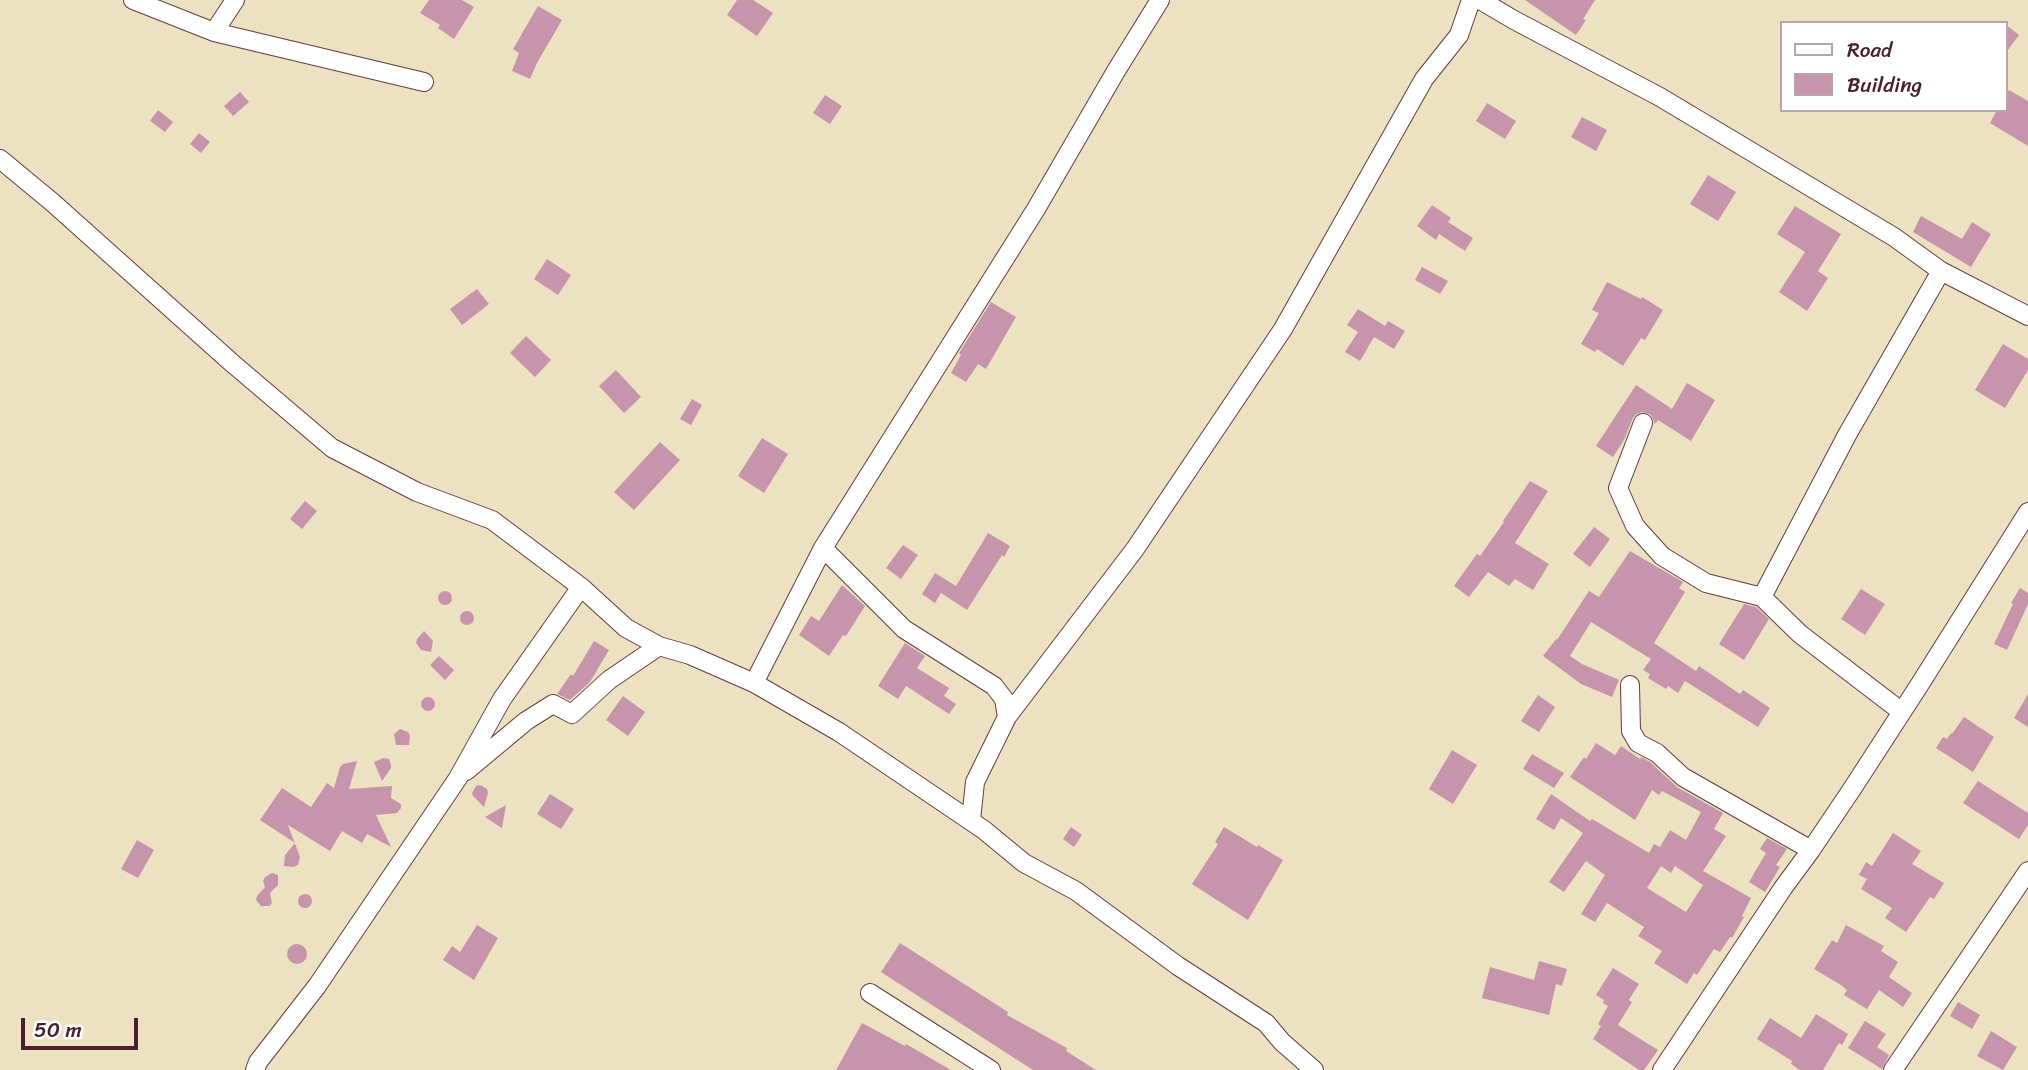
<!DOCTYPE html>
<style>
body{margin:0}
#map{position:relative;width:2028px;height:1070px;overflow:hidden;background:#ece1c0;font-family:Sriracha,sans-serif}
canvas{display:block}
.legend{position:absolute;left:1780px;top:21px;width:228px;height:91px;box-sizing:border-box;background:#fff;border:2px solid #b7a5aa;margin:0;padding:9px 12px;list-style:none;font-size:21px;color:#4a1f2b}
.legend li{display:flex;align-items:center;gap:14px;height:35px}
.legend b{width:35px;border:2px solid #b7a5aa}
.scale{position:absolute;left:21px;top:1018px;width:117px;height:32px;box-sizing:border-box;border:4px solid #4a1f2b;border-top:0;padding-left:9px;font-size:21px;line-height:24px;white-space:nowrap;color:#4a1f2b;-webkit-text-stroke:5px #fff;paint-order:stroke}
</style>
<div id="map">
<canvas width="2028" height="1070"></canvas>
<ul class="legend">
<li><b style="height:9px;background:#fff"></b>Road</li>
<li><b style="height:19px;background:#c695ac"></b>Building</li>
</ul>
<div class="scale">50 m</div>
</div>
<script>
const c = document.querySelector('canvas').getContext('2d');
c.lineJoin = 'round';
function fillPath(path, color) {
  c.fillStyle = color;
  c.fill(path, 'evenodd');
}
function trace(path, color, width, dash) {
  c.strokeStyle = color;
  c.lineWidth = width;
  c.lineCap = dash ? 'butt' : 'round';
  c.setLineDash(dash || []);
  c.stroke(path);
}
fillPath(new Path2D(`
 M429,0H462L474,7L454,39L438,28L440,25L420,13Z
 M737,0H753L773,13L757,36L727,15Z
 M1525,0H1595L1583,19L1586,20L1576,35Z
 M538,6L562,20L537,63L530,79L512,71L519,53L513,49Z
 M2005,24L2019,35L2005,54Z
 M2009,90L2028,101V146L1990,123L1997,110H2005V97Z
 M240,92L249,102L233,116L224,106Z
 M825,95L842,106L830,124L813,113Z
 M1487,103L1516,121L1505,139L1476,121Z
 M158,110L173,122L165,132L150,121Z
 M1582,117L1607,130L1596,151L1571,137Z
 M199,133L210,142L201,153L190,144Z
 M1708,175L1736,192L1718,221L1690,204Z
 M1432,205L1451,218L1448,222L1473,238L1465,251L1439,234L1436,240L1417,226Z
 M1795,206L1841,234L1818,271L1828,278L1807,311L1779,292L1805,252L1777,234Z
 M1921,216L1962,239L1972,222L1991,234L1971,267L1913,232Z
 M547,259L571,275L558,295L534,279Z
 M1422,267L1448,281L1440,294L1415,280Z
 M1607,282L1641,299L1642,297L1663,310L1645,340L1641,338L1623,366L1597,349L1595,352L1581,344L1599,313L1592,310Z
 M477,289L489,304L462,325L450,309Z
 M991,302L1016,317L986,369L978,364L966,382L951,373L961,355L959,353Z
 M1358,309L1385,326L1388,321L1405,331L1394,349L1374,337L1360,361L1345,352L1358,332L1347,325Z
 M526,336L551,360L535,377L510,353Z
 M2003,344L2028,359V370L2005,408L1975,390Z
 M616,370L641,397L624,413L599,386Z
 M1687,383L1715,400L1691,441L1658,420L1655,424L1651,415L1642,412L1636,414L1633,418L1624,440L1613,457L1596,446L1636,385L1672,409Z
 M692,399L702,405L691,425L680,419Z
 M762,438L788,454L764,493L738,476Z
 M660,442L680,460L634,510L614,492Z
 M1530,481L1548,491L1515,543L1549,564L1533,590L1515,579L1509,586L1488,572L1469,597L1454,586L1477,554L1480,556L1504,522L1503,521Z
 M305,501L317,511L302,529L290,519Z
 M1594,527L1610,539L1590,567L1573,554Z
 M988,533L1010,546L1004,557L1002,555L967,610L941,593L935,603L922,594L935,573L956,586Z
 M903,545L918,555L901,579L886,568Z
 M1630,551L1683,582L1679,588L1685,592L1654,643L1696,671L1699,666L1740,694L1743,690L1770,708L1758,727L1685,681L1678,693L1668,686L1666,689L1648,678L1650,674L1643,670L1651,659L1591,622L1570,656L1582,664L1619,680L1612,697L1581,684L1543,656L1556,639L1557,640L1589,591L1599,597Z
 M842,585L865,606L846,636L843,635L829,656L799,635L811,616L819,621Z
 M2020,588L2028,593V604L2007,650L1994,644L2013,604L2011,603Z
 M1861,589L1885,604L1865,635L1841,619Z
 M438 598a7 7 0 1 1 14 0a7 7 0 1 1-14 0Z
 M1744,604L1756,607L1769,619L1744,660L1719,644Z
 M460 618a7 7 0 1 1 14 0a7 7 0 1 1-14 0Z
 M424,631L433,641L431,652L421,650L416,643L417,639Z
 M594,641L609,650L590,682L570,700L557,694L571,674L573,676Z
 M905,643L925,656L917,668L949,688L944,696L956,704L949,714L906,686L898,699L878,686Z
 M439,656L454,670L445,680L430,665Z
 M2028,694V727L2014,718Z
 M1538,695L1555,707L1539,732L1521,721Z
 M623,696L645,712L628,736L606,720Z
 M421 704a7 7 0 1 1 14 0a7 7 0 1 1-14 0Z
 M1964,717L1994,737L1973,772L1936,748L1943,737L1947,739L1951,733L1952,734Z
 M400,729L408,732L410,735L409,745H396L394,734Z
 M1596,743L1615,755L1621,746L1640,759L1641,757L1650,762L1677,787L1723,813L1714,829L1726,836L1703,871L1751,898L1742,916L1744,917L1732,938L1730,937L1720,952L1714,949L1697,975L1694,973L1687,984L1654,963L1662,951L1638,936L1644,927L1607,903L1595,922L1581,914L1605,875L1586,861L1564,892L1549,882L1583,833L1561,818L1554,830L1536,819L1551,794L1590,821L1592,819L1649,853L1654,844L1660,847L1670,830L1686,840L1701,812L1662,791L1659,795L1652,790L1635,820L1570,777L1584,757L1586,759ZM1661,866L1671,873L1675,866L1703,885L1686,912L1647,888Z
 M1452,750L1477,765L1453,804L1429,789Z
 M1532,754L1564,773L1554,788L1523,769Z
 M383,758L389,759L391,765V768L382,781L374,762Z
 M357,761L349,789L392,786L391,798L401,804V808L397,813L376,815L391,847L367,834L362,843L342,831L330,851L288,825L300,857L298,865L293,867L284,866L285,855L295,843L260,820L282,788L311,807L327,783L334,788L340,767L343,764Z
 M1978,781L2028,813V825L2019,839L1963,803Z
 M480,785L487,789L488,793L484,807L473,796L472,793L476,786Z
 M550,794L574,809L561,829L537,814Z
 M506,805L502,828L485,817Z
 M1071,827L1082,835L1074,847L1063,839Z
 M1224,827L1257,847L1258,845L1283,860L1248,920L1192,884L1218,844L1215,842Z
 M1893,833L1921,851L1912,864L1944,883L1934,899L1930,897L1906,932L1885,918L1892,908L1861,889L1867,879L1859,875L1866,862L1872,866Z
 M1767,838L1787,849L1776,865L1780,867L1765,892L1749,882L1766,853L1760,849Z
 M137,840L154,850L138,878L121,869Z
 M272,873L278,875V885L270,893L272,903L269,906H261L256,900L257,896L265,887L263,881L265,877Z
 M298 901a7 7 0 1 1 14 0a7 7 0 1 1-14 0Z
 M477,925L498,938L474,980L443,960L452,946L460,952Z
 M1846,925L1884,946L1881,951L1898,962L1889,977L1912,993L1903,1007L1879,990L1867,1009L1844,995L1847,990L1841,985L1814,969L1832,940L1837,943Z
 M900,943L1008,1012L1007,1015L1067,1048L1066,1051L1096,1070H1033L935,1007L881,972Z
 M287 954a10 10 0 1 1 20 0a10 10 0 1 1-20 0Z
 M1539,961L1567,969L1562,986L1556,984L1549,1015L1482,998L1490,967L1534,980Z
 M1613,968L1639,984L1629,1000L1632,1002L1618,1025L1658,1050L1644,1070H1639L1593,1039L1601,1026L1598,1024L1608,1006L1603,1003L1604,1000L1596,995Z
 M1958,1002L1980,1015L1972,1029L1950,1016Z
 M1816,1014L1848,1034L1842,1045L1839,1043L1823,1070H1800L1791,1064L1792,1061L1757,1039L1770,1018L1801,1038Z
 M1865,1021L1886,1034L1877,1047L1889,1055L1882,1069L1848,1048Z
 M862,1023L905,1046L906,1044L951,1070H836Z
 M1991,1031L2017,1047L2003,1070L1977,1056Z`), '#c695ac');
const minor = new Path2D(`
 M133,0L214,32L424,82
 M1480,0L1514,20L1660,97L1894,237L1941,271L2028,316
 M214,32L235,0
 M0,159L52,202L232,363L332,448L417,492L492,520L581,587L626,628L659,646L690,655L754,683L839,732L984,830L1024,863L1076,891L1178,966L1266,1023L1282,1042L1314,1070
 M1643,423L1618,488L1635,526L1662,556L1706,583L1762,597L1800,634L1902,712
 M823,548L904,629L994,686L1004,699L1007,717
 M1762,597L1847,435L1941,271
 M754,683L823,548L1036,209L1116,71L1160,0
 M1630,685L1631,731L1638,743L1657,753L1683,777L1811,850
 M466,771L526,721L553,704L572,714L609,680L659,646
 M978,826L971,820L975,782L1007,717L1135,549L1283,329L1424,79L1459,35L1471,0
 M870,993L991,1070
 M255,1070L258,1062L317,986L458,778L502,699L581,587
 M1662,1070L1783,888L1811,850L1854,786L1920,684L2028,512
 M1893,1070L2028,871`);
trace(minor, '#623c41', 20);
trace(minor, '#fff', 18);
</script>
